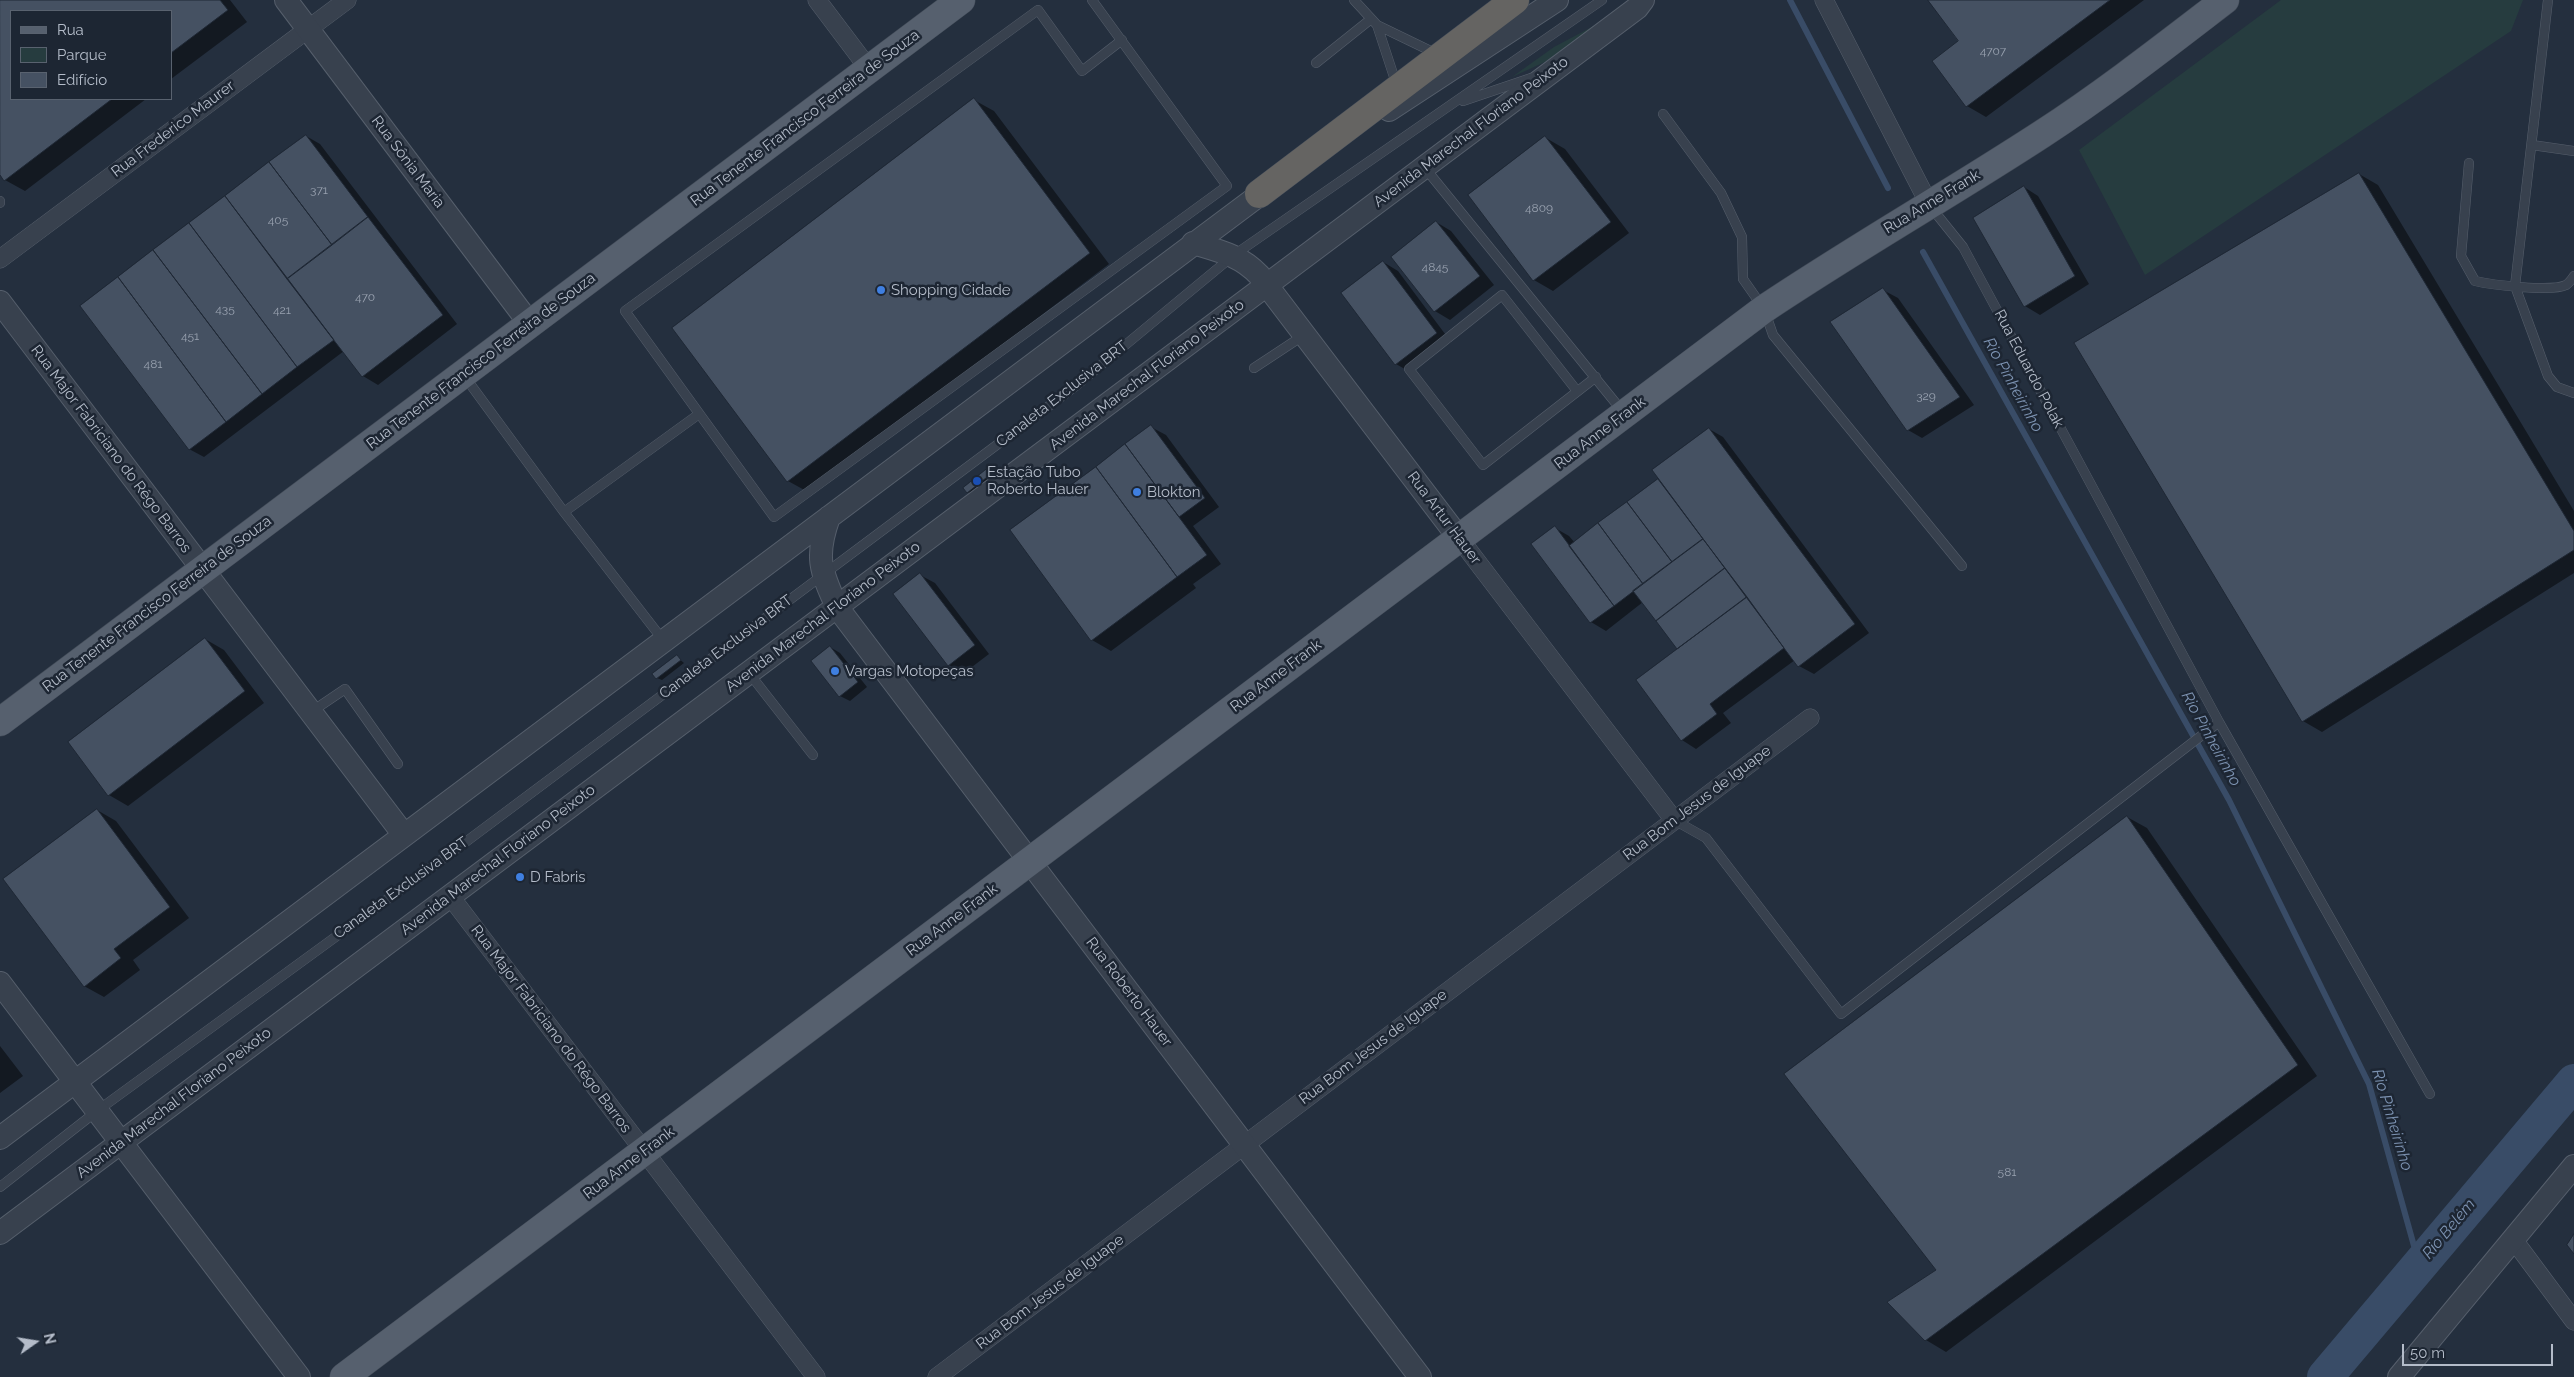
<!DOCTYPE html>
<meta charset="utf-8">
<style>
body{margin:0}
#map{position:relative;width:2574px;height:1377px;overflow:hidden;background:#242f3e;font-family:Raleway,sans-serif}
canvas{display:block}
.legend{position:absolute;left:10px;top:10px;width:162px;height:90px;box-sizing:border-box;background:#1d2633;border:1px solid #59626f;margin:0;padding:6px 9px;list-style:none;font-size:15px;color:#b4bcc9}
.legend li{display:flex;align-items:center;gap:10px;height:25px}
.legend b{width:25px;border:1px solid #59626f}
.north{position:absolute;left:10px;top:1317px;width:50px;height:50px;-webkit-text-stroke:4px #1d2633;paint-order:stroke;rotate:77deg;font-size:14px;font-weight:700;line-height:20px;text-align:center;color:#b4bcc9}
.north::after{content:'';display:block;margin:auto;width:18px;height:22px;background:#b4bcc9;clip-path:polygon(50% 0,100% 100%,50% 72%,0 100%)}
.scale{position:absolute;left:2402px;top:1344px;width:151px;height:22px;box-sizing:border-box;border:2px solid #b4bcc9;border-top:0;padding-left:6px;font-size:15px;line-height:18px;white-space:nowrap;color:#b4bcc9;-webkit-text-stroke:4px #1d2633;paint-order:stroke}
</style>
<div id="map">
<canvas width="2574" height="1377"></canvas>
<ul class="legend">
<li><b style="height:6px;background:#56606e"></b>Rua</li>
<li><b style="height:14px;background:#263c3f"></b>Parque</li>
<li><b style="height:14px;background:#455162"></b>Edifício</li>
</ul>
<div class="north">N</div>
<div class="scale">50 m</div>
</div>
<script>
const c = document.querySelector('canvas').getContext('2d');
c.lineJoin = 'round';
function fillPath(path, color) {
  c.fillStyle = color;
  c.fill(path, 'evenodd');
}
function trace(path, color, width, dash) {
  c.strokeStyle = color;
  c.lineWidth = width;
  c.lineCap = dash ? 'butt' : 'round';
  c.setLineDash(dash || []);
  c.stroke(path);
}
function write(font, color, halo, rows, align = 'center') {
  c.font = font + ' Raleway,sans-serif';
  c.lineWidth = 5;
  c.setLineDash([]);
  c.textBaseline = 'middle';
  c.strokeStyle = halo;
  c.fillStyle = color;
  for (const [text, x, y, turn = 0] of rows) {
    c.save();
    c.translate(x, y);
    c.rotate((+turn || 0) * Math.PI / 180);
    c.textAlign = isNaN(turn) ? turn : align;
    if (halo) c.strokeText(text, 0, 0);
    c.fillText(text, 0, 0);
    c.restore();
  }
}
fillPath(new Path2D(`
 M2281,0H2523L2511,31L2145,275L2079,150Z
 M1603,21L1558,56L1512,77L1554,47Z`), '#263c3f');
fillPath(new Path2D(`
 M0,0H230L247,22L171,79V11H11V99H146L25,191L5,180L0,173Z
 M1930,0H2144L1986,117L1967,106L1960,41Z
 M974,100L994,111L1109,264L808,492L788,481L673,328Z
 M306,136L320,144L457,324L378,385L363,376L344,351L204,457L189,449Z
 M1546,138L1565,149L1629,233L1553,291L1534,280Z
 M2359,174L2378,185L2574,511V573L2322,732L2303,721Z
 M2024,187L2038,196L2089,284L2040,315L2025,306Z
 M1436,222L1451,231L1494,285L1450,320L1435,311L1393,257Z
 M1383,262L1398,271L1451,342L1410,372L1396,364Z
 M1883,290L1898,298L1974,405L1922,438L1908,430Z
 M1151,427L1166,435L1219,507L1193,526L1221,564L1193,584L1196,588L1111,651L1092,640L1012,531Z
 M1709,429L1723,437L1869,633L1814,674L1799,666L1795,660L1723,713L1731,723L1696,749L1682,740L1638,681L1679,650L1643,602L1606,631L1591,622L1533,544L1555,528L1569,536L1575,543L1660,479Z
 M988,470L995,477L972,494L968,492Z
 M920,575L935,583L989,654L964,673L949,665Z
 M205,639L224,650L264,703L128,806L109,795Z
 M830,647L840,653L867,687L850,701L840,696Z
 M677,657L684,663L662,680L657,678Z
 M97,810L116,821L189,918L133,960L140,970L104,997L84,986Z
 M2127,817L2147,828L2317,1076L1946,1352L1926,1340L1889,1302L1938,1271Z
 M0,1046L23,1076L0,1093Z`), '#0007');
trace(new Path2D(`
 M1790,0L1888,188
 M1923,252L2229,800L2369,1084L2419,1264`), '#394c67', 6);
trace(new Path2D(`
 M2325,1377L2574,1082`), '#394c67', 36);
const building = new Path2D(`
 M0,0H220L228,10L171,53V11H11V99H112L4,181L0,175Z
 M1928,0H2110L1966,107L1932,61L1958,41Z
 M974,98L1090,253L787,482L672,328Z
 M306,135L368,217L332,245L269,162Z
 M1545,136L1611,222L1533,281L1468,195Z
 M269,162L332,245L287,279L225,196Z
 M2359,173L2574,531V550L2302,722L2074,343Z
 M2024,186L2075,276L2024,307L1973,218Z
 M225,196L334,340L297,367L189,223Z
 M368,217L443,315L362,377L287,279Z
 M1436,221L1480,276L1434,312L1391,257Z
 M189,223L297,367L262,394L153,250Z
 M153,250L262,394L226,422L118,277Z
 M1383,261L1437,333L1395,365L1341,293Z
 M118,277L226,422L189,450L80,306Z
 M1883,288L1960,397L1907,431L1830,322Z
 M1151,425L1205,498L1179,517L1125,444Z
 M1709,428L1855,624L1798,667L1652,470Z
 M1125,444L1207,555L1177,577L1096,467Z
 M1096,467L1177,577L1091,641L1010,530Z
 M988,468L991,474L967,493L963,488Z
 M1658,479L1703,539L1672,562L1627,502Z
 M1627,502L1672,562L1643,584L1598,523Z
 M1598,523L1643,584L1614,606L1569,546Z
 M1555,526L1614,606L1590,623L1531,544Z
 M1703,539L1725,568L1656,621L1633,591Z
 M1725,568L1747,597L1677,649L1656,621Z
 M920,573L975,645L948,666L893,594Z
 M1747,597L1784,648L1710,704L1717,714L1681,741L1636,680Z
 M205,638L245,691L108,796L68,742Z
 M830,646L858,682L839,697L811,661Z
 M677,655L681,660L656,679L652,674Z
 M97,809L170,907L114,949L121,958L84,987L3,879Z
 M2127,816L2298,1065L1925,1341L1887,1302L1936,1270L1784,1074Z
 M2574,1234V1254L2567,1245Z`);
fillPath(building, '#455162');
trace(building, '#1f2835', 1);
const service = new Path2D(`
 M1092,0L1227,186L774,517L625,311L1038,10L1082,71L1122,40
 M1354,0L1377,25L1439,55
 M2548,0L2515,286L2548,376L2557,387L2574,393
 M1377,25L1397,86
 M1316,63L1371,19
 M1463,101L1531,78
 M1663,114L1721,193L1742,237L1743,279L1764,309L1773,335L1962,566
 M2532,145L2574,151
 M2469,163L2461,256L2475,281C2492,285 2552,292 2566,285C2569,283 2572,279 2574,276
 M1425,168L1623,412
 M0,201V203
 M1254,368L1304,335
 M465,377L564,512L663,640
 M1577,391L1502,295L1409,369L1483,465L1596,377
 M564,512L699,414
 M749,673L813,755
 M311,712L345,689L398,764
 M2219,722L2430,1094
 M1674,820L1706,838L1841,1014L2219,722L1963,247L1930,206
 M0,1187L97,1111L467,841L1077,385L1234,255L1602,0`);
const minor = new Path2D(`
 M817,0L869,69
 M1824,0L1929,204
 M0,259L347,0
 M1459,538L1674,820
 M450,896L816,1377
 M2513,1239L2574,1321
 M937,1377L1810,718`);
const tertiary = new Path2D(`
 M286,0L530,324
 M1389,110L1557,0
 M1193,243C1219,251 1240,255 1259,275L1459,538
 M0,302L404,835
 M829,517C815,556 820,570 837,607L1420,1377
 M0,983L299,1377
 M0,1138L1274,184
 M0,1233L1637,8L1643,0
 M2399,1377L2574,1166`);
const primary = new Path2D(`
 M0,722L961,0
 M344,1377L1764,309C1855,248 1950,194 2042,134C2105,93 2165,46 2225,0`);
const trunk = new Path2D(`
 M1259,194L1515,0`);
trace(service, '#565f6c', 10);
trace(minor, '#565f6c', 19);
trace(tertiary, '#565f6c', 24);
trace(primary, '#414a57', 29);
trace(trunk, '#434c59', 29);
trace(service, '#38414e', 9);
trace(minor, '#38414e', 18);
trace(tertiary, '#38414e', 22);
trace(primary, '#56606e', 28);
trace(trunk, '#656462', 28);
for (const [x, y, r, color] of [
 [881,290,5,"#3f7fe0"],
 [977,481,5,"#1a4fb4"],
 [1137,492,5,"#3f7fe0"],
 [835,671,5,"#3f7fe0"],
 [520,877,5,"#3f7fe0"]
]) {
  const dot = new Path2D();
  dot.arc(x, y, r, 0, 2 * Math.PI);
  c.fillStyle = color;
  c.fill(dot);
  trace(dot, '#1d2633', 2);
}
write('12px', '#98a1af', null, [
 ["4707",1993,51],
 ["371",319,190],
 ["4809",1539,208],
 ["405",278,220],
 ["4845",1435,267],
 ["470",365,297],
 ["435",225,309],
 ["421",282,310],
 ["451",190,336],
 ["481",153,364],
 ["329",1926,396],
 ["581",2007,1172]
]);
write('15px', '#b4bcc9', '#1d2633', [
 ["Rua Tenente Francisco Ferreira de Souza",805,118,-37],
 ["Rua Frederico Maurer",173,129,-37],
 ["Avenida Marechal Floriano Peixoto",1471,132,-37],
 ["Rua Sônia Maria",408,162,53],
 ["Rua Anne Frank",1932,202,-31],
 ["Rua Tenente Francisco Ferreira de Souza",481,361,-37],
 ["Rua Eduardo Polak",2029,369,62],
 ["Avenida Marechal Floriano Peixoto",1147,375,-37],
 ["Canaleta Exclusiva BRT",1062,394,-38],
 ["Rua Anne Frank",1600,433,-37],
 ["Rua Major Fabriciano do Rêgo Barros",111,449,53],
 ["Rua Artur Hauer",1444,518,53],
 ["Rua Tenente Francisco Ferreira de Souza",157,604,-37],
 ["Avenida Marechal Floriano Peixoto",823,617,-37],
 ["Canaleta Exclusiva BRT",726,647,-37],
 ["Rua Anne Frank",1276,676,-37],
 ["Rua Bom Jesus de Iguape",1697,803,-37],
 ["Avenida Marechal Floriano Peixoto",498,860,-37],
 ["Canaleta Exclusiva BRT",401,888,-36],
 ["Rua Anne Frank",952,920,-37],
 ["Rua Roberto Hauer",1129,992,53],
 ["Rua Major Fabriciano do Rêgo Barros",551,1029,53],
 ["Rua Bom Jesus de Iguape",1373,1047,-37],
 ["Avenida Marechal Floriano Peixoto",174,1103,-37],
 ["Rua Anne Frank",629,1163,-37],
 ["Rua Bom Jesus de Iguape",1050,1292,-37]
]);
write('15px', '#b4bcc9', '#1d2633', [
 ["Shopping Cidade",891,290],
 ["Estação Tubo",987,472],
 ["Roberto Hauer",987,489],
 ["Blokton",1147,492],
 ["Vargas Motopeças",845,671],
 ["D Fabris",530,877]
], 'left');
write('italic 16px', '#7c92b1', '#1d2633', [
 ["Rio Pinheirinho",2013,385,61],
 ["Rio Pinheirinho",2211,739,61],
 ["Rio Pinheirinho",2392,1120,73],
 ["Rio Belém",2449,1229,-50]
]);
</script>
